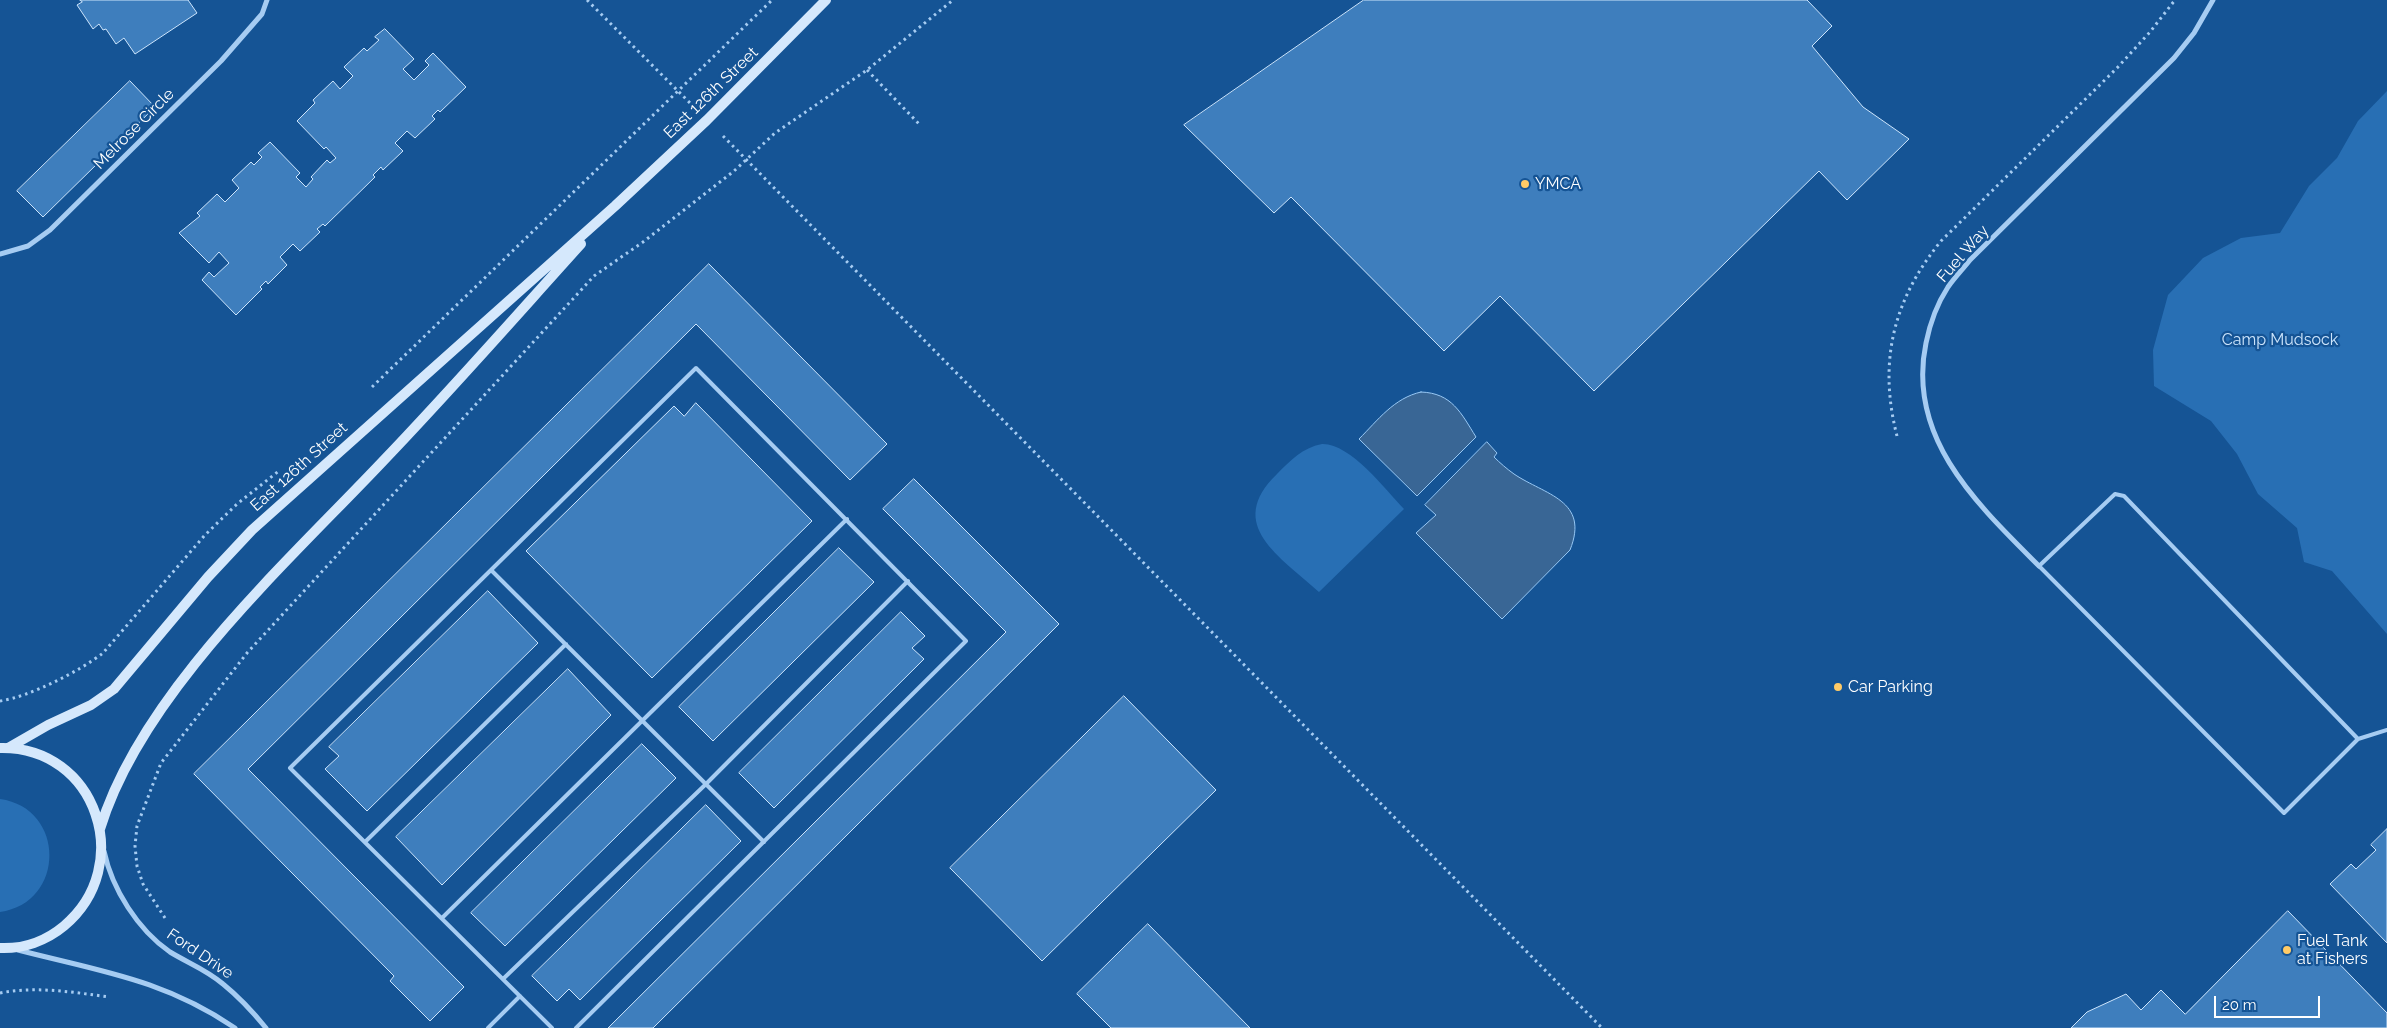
<!DOCTYPE html>
<style>
body{margin:0}
#map{position:relative;width:2387px;height:1028px;overflow:hidden;background:#155495;font-family:Raleway,sans-serif}
canvas{display:block}
.scale{position:absolute;left:2214px;top:996px;width:106px;height:22px;box-sizing:border-box;border:2px solid #fff;border-top:0;padding-left:6px;font-size:15px;line-height:18px;white-space:nowrap;color:#fff;-webkit-text-stroke:4px #155495;paint-order:stroke}
</style>
<div id="map">
<canvas width="2387" height="1028"></canvas>
<div class="scale">20 m</div>
</div>
<script>
const c = document.querySelector('canvas').getContext('2d');
c.lineJoin = 'round';
function fillPath(path, color) {
  c.fillStyle = color;
  c.fill(path, 'evenodd');
}
function trace(path, color, width, dash) {
  c.strokeStyle = color;
  c.lineWidth = width;
  c.lineCap = dash ? 'butt' : 'round';
  c.setLineDash(dash || []);
  c.stroke(path);
}
function write(font, color, halo, rows, align = 'center') {
  c.font = font + ' Raleway,sans-serif';
  c.lineWidth = 4.5;
  c.setLineDash([]);
  c.textBaseline = 'middle';
  c.strokeStyle = halo;
  c.fillStyle = color;
  for (const [text, x, y, turn = 0] of rows) {
    c.save();
    c.translate(x, y);
    c.rotate((+turn || 0) * Math.PI / 180);
    c.textAlign = isNaN(turn) ? turn : align;
    if (halo) c.strokeText(text, 0, 0);
    c.fillText(text, 0, 0);
    c.restore();
  }
}
fillPath(new Path2D(`
 M2387,91V634L2332,571L2304,562L2297,528L2258,494L2237,454L2211,421L2154,386L2153,350L2168,295L2203,258L2241,238L2280,233L2309,186L2337,158L2358,121Z
 M1322,444C1350,443 1385,489 1404,509L1319,592C1281,557 1224,525 1277,474C1291,460 1302,448 1322,444Z
 M0,799C66,808 66,903 0,912Z`), '#286fb4');
const water = new Path2D(`
 M1421,392C1452,393 1461,413 1476,437L1417,496L1359,439C1378,420 1394,398 1421,392Z
 M1487,442L1497,453L1494,457C1500,463 1507,469 1514,474C1545,495 1590,500 1570,550L1502,619L1416,533L1436,515L1425,505Z`);
fillPath(water, '#396695');
trace(water, '#98c8f4', 1);
const building = new Path2D(`
 M80,0H188L197,13L135,54L124,38L116,44L106,29L103,30L99,24L93,29L77,5L82,2Z
 M1364,0H1807L1832,26L1812,46L1863,107L1909,139L1847,200L1819,171L1594,391L1500,296L1444,351L1291,197L1274,213L1184,125Z
 M385,29L414,59L403,69L414,80L429,65L425,61L433,53L466,87L440,112L438,110L432,116L435,119L415,138L407,131L395,143L403,151L383,170L381,167L373,175L375,177L325,226L323,224L317,229L320,232L300,251L293,244L280,257L287,265L268,284L266,281L260,287L262,289L236,315L202,280L209,272L214,277L229,263L219,252L209,263L179,233L200,216L197,213L217,194L225,202L239,188L232,180L251,162L254,165L262,157L258,153L270,142L300,173L296,177L306,187L313,179L311,177L327,160L330,163L336,158L326,147L324,149L297,121L315,103L313,100L333,81L340,89L353,76L344,67L364,48L367,51L379,40L375,37Z
 M130,81L155,107L43,217L17,191Z
 M709,264L887,444L850,480L696,324L248,769L464,987L430,1021L390,981L394,976L194,774Z
 M696,403L812,521L652,678L526,551L674,406L684,416Z
 M914,479L1059,624L653,1028H608L1006,632L883,509Z
 M839,548L874,582L713,741L679,707Z
 M488,591L538,643L367,811L325,769L339,756L329,747Z
 M901,612L925,636L912,648L924,659L774,808L739,773Z
 M568,669L611,715L442,885L396,837Z
 M1124,696L1216,790L1042,961L950,868Z
 M642,744L676,778L505,946L471,913Z
 M706,805L741,841L580,1000L569,989L557,1001L532,976Z
 M2387,829V943L2330,884L2351,864L2356,869L2376,850L2371,845Z
 M2288,911L2387,1013V1028H2071L2087,1012L2126,994L2141,1010L2161,990L2185,1014Z
 M1148,924L1250,1028H1111L1077,994Z`);
fillPath(building, '#3e7ebd');
trace(building, '#cde5fc', 1);
trace(new Path2D(`
 M587,0L691,104
 M867,70L921,126
 M723,136L1602,1028
 M372,387L772,0
 M1897,436C1878,362 1893,300 1941,241L2117,68L2150,32L2175,0
 M0,701C29,697 80,671 103,653L205,535L237,504L280,470
 M165,918L143,884L137,866L135,846L137,826L161,763L247,653L594,276L643,242L734,171L775,133L867,70L953,0
 M0,993C36,986 72,992 109,997`), '#a6ccf2', 3, [2.5, 4]);
trace(new Path2D(`
 M2115,494L2124,496L2358,739L2284,813L2039,566Z
 M491,570L764,842
 M2358,739L2387,730
 M365,842L566,644
 M442,918L847,519
 M503,979L706,784L908,581
 M488,1028L520,996
 M552,1028L290,768L696,368L966,641L576,1028`), '#a6ccf2', 4);
trace(new Path2D(`
 M0,254L28,246L50,230L221,61L262,14L267,0
 M2039,566C1978,505 1906,438 1926,343C1930,323 1937,304 1948,287C1955,277 1963,269 1970,260L2174,58L2194,33L2213,0
 M104,851C112,889 138,930 170,952C188,963 207,970 223,984C239,997 253,1012 266,1028
 M18,950C99,971 163,979 235,1028`), '#a6ccf2', 5);
trace(new Path2D(`
 M0,748C97,746 136,866 64,926C46,941 23,949 0,948
 M8,748L48,725L91,705L114,689L208,577L252,530L615,206L707,120L826,0
 M100,829C141,693 289,561 385,459C452,389 516,316 581,244`), '#d5e8fc', 10);
for (const [x, y, r, color] of [
 [1525,184,5,"#ffcb67"],
 [1838,687,5,"#ffcb67"],
 [2287,950,5,"#ffcb67"]
]) {
  const dot = new Path2D();
  dot.arc(x, y, r, 0, 2 * Math.PI);
  c.fillStyle = color;
  c.fill(dot);
  trace(dot, '#155495', 2);
}
write('16px', '#fff', '#155495', [
 ["East 126th Street",711,93,-44],
 ["Melrose Circle",134,129,-45],
 ["Fuel Way",1963,254,-49],
 ["East 126th Street",299,467,-42],
 ["Ford Drive",200,954,34]
]);
write('16px', '#fff', '#155495', [
 ["YMCA",1535,184],
 ["Car Parking",1848,687],
 ["Fuel Tank",2297,941],
 ["at Fishers",2297,959]
], 'left');
write('16px', '#cde5fc', '#155495', [
 ["Camp Mudsock",2280,340]
]);
</script>
